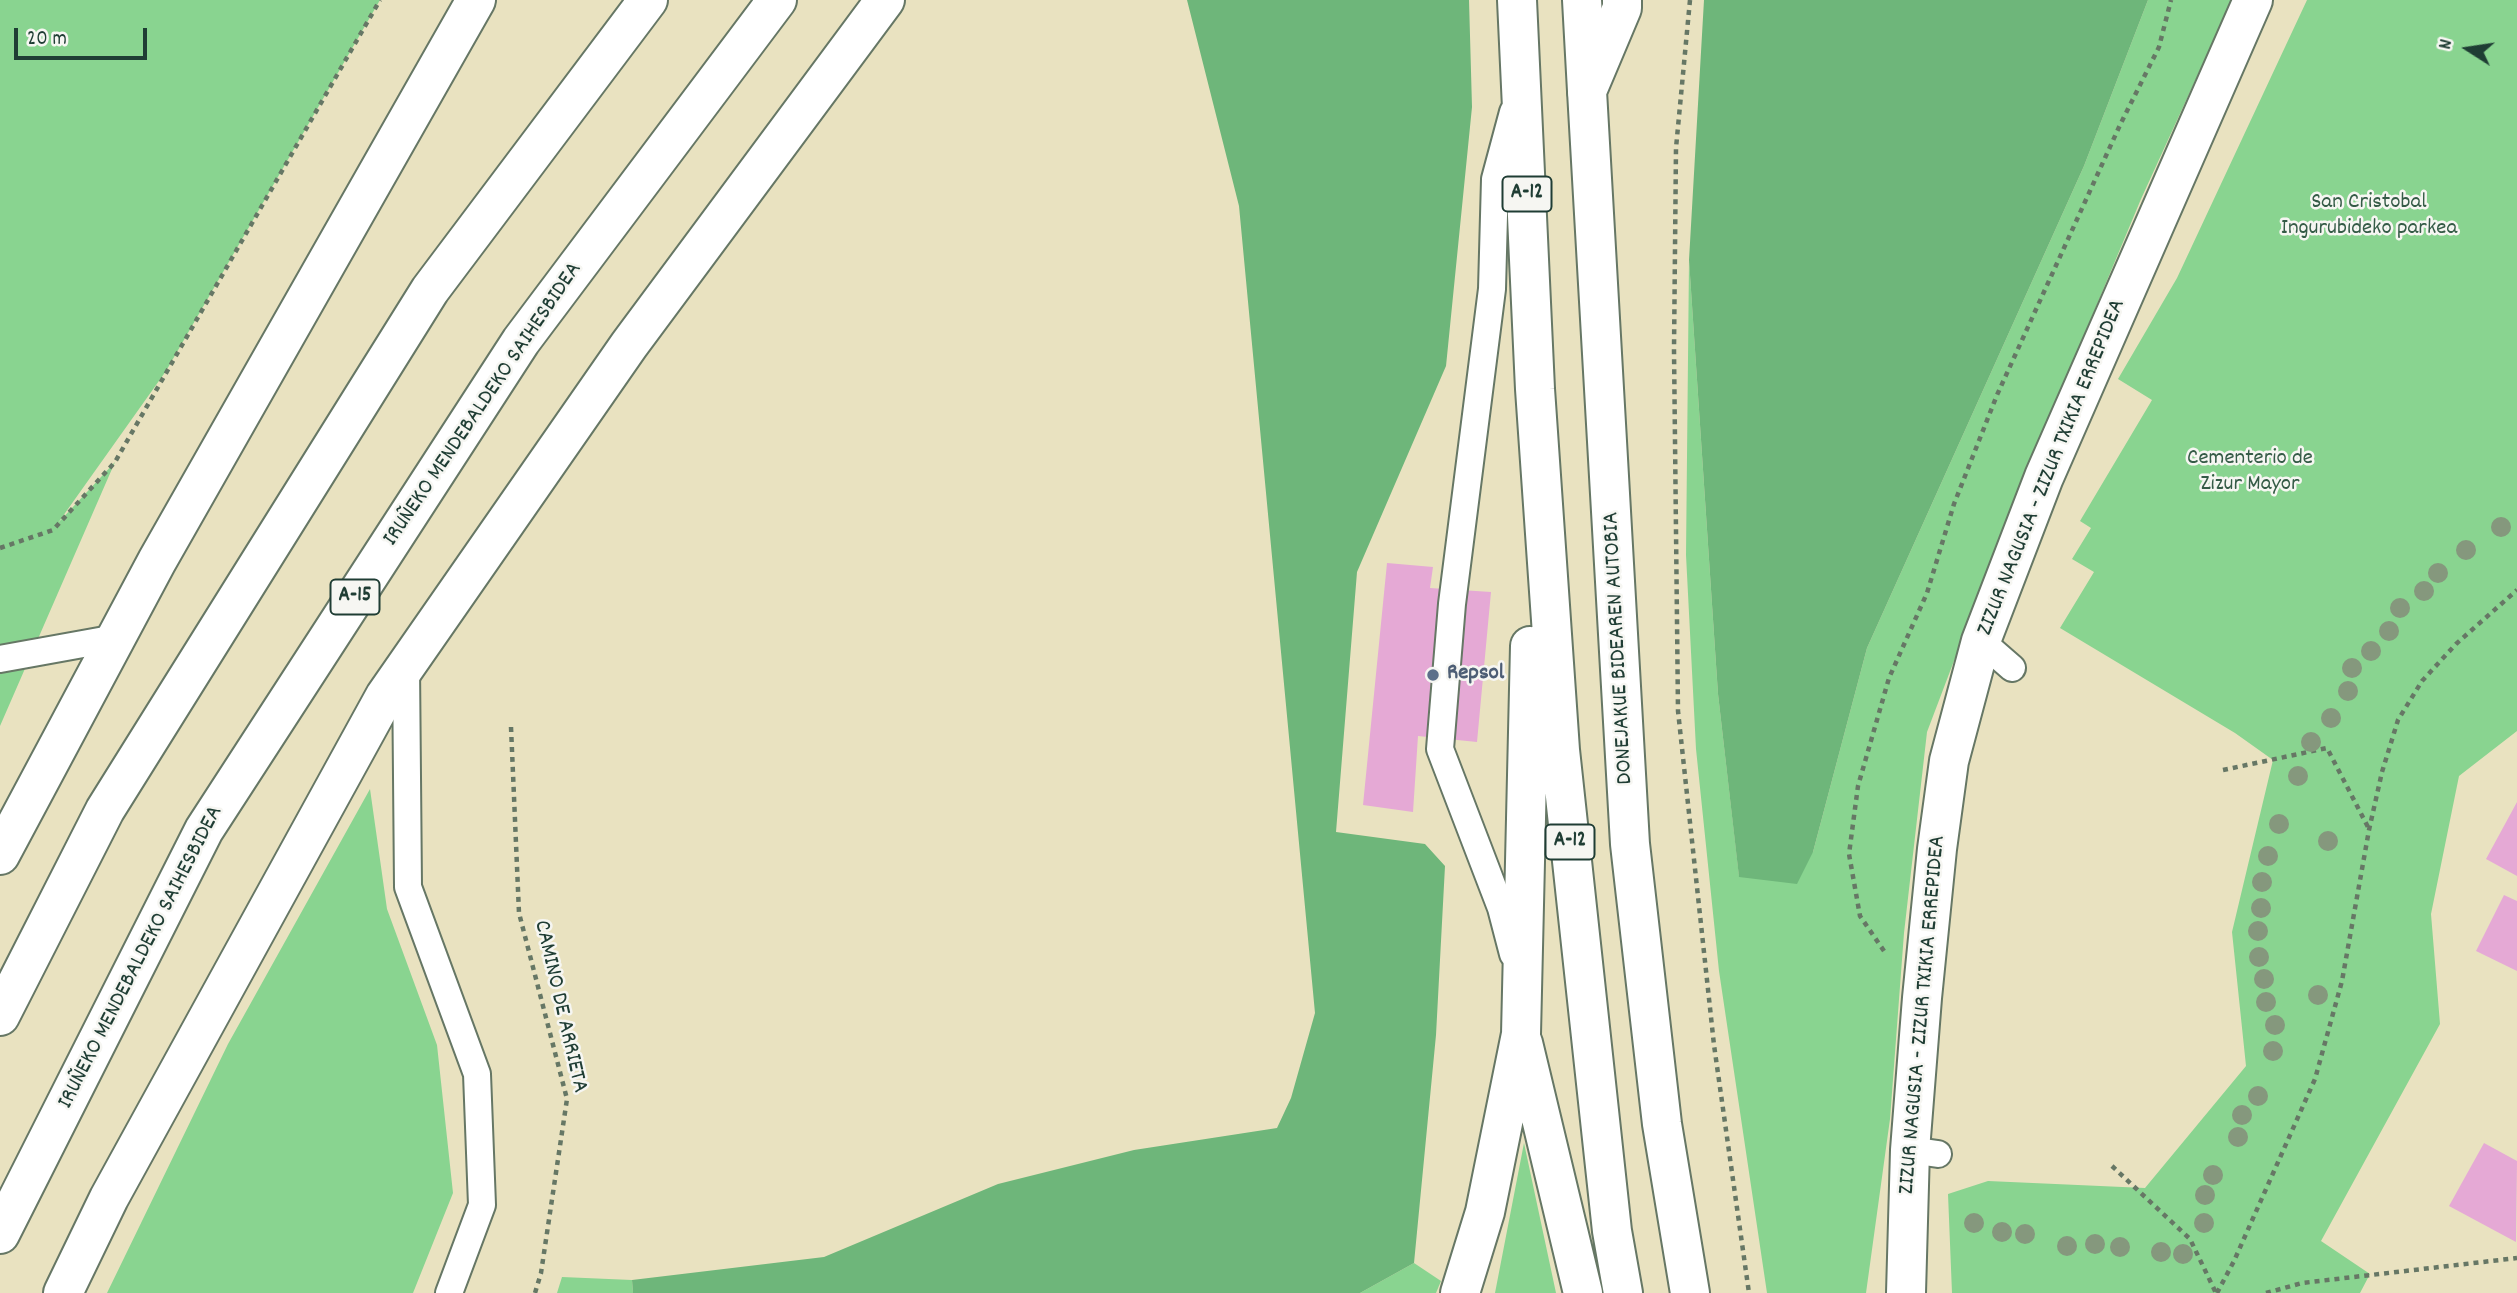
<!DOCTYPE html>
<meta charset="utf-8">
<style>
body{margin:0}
#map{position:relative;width:2517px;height:1293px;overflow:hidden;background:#e9e2c0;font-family:Dekko,sans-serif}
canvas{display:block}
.north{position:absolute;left:2433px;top:14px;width:70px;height:70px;-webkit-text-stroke:5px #f6f6f2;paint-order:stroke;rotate:282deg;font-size:19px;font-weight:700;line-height:28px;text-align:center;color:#1f3d34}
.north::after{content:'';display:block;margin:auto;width:24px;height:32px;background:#1f3d34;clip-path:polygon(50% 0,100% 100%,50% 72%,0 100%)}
.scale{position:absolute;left:14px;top:28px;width:133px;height:32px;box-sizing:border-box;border:4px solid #1f3d34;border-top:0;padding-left:9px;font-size:21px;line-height:24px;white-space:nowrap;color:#1f3d34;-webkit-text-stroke:5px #f6f6f2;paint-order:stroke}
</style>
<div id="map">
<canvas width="2517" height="1293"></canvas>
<div class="north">N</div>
<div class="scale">20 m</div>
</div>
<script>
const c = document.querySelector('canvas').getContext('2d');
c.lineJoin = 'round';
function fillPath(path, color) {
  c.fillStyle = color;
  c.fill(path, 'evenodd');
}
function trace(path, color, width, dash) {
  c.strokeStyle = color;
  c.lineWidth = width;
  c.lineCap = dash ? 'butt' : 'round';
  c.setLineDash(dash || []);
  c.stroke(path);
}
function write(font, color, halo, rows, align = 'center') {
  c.font = font + ' Dekko,sans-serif';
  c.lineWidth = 5;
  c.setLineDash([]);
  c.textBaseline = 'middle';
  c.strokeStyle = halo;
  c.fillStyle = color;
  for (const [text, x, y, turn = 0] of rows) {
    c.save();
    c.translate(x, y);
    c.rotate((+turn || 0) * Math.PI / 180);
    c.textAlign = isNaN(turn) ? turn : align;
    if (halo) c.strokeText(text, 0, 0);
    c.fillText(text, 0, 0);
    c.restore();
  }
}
fillPath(new Path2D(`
 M0,0H380L166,371L58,523L115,462L0,726Z
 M2148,0H2232L2141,199L2012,508L1927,732L1904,933L1890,1119L1866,1293H1767L1719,971L1696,749L1686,555L1689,260L1718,694L1739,876L1813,852L1867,648L2084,166Z
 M2307,0H2517V731L2459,776L2431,914L2440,1024L2321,1241L2370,1274L2360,1293H1952L1948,1194L1988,1181L2145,1188L2246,1066L2232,932L2273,760L2235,733L2060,628L2094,572L2072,559L2091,528L2080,521L2152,400L2118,379L2177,278Z
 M370,789L387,909L437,1045L453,1193L413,1293H107L228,1044Z
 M1524,1143L1556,1293H1495Z
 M1414,1263L1441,1281L1436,1293H1360Z
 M562,1277L632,1280L633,1293H557Z`), '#89d490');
fillPath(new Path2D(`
 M1187,0H1469L1472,107L1446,366L1357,572L1336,832L1425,844L1445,866L1436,1035L1414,1263L1360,1293H633L632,1280L824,1257L998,1184L1134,1150L1277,1128L1291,1098L1315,1013L1239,206Z
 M1704,0H2148L2084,166L1867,648L1813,852L1797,884L1739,877L1718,694L1689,260Z`), '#6eb67a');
fillPath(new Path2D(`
 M1387,563L1433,567L1430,588L1491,592L1477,742L1418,736L1413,812L1363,805Z
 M2517,802V876L2486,859Z
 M2504,895L2517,901V971L2476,951Z
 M2484,1143L2517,1161L2516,1242L2449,1206Z`), '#e5a9d5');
const service = new Path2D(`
 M1981,641L2012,668
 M0,659L116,638
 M406,666L408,887L477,1074L482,1205L449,1293
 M1513,954L1501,908L1440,749L1452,604L1492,289L1495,179L1513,112
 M1910,1150L1938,1154`);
const tertiary = new Path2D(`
 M1906,1293L1910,1150L1922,998L1937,849L1949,761L1981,641L2044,477L2253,0`);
const trunk = new Path2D(`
 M1582,0L1587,91`);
const motorway = new Path2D(`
 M1517,0L1535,389L1560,750L1612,1231L1623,1293
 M1622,0V8L1587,91L1630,844L1662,1124L1690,1293
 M0,855L157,561L476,0
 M0,1016L105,810L430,290L648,0
 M1523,1043L1583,1293
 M0,1234L204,830L521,341L777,0
 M63,1293L109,1198L385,696L629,345L885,0
 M1460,1293L1485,1212L1521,1034L1530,646`);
trace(service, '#667765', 30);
trace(tertiary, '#667765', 42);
trace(trunk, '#667765', 42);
trace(motorway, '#667765', 42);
trace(new Path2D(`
 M1690,0L1676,148L1674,350L1678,711L1714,1045L1749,1293
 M0,548L53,530L115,462L380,0
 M511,727L519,913L567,1099L541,1273L535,1293
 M2223,770L2327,748L2369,829
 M1884,951L1860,916L1849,854L1858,786L1889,678L1927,593L1954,504L1997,395L2120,125L2159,47L2171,0
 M2112,1166L2190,1239L2216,1293
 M2217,1293L2234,1261L2315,1079L2342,981L2369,830L2382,772L2398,720L2422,681L2456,644L2517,590
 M2266,1293L2302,1283L2517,1258`), '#667765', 4.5, [5, 5]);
trace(service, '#fff', 26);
trace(tertiary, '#fff', 38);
trace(trunk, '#fff', 38);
trace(motorway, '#fff', 38);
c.fillStyle = '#85987d';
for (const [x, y] of [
 [2501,527],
 [2466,550],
 [2438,573],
 [2424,591],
 [2400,608],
 [2389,631],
 [2371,651],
 [2352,668],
 [2348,691],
 [2331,718],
 [2311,742],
 [2298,776],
 [2279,824],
 [2328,841],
 [2268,856],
 [2262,882],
 [2261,908],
 [2258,931],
 [2259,957],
 [2264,979],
 [2318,995],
 [2266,1002],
 [2275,1025],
 [2273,1051],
 [2258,1096],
 [2242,1115],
 [2238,1137],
 [2213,1175],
 [2205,1195],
 [1974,1223],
 [2204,1223],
 [2002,1232],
 [2025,1234],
 [2095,1244],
 [2067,1246],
 [2120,1247],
 [2161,1252],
 [2183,1254]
]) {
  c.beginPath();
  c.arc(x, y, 10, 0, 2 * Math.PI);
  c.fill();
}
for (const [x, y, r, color] of [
 [1433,675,7,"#5c6f8a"]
]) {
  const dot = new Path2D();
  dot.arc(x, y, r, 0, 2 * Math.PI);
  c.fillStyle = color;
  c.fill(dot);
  trace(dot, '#f6f6f2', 2.5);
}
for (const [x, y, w] of [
 [1527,194,49],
 [355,597,49],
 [1570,842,49]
]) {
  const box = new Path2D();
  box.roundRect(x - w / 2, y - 17.5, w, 35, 5);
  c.fillStyle = '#f6f6f2';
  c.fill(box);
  trace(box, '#1f3d34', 2);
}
write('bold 21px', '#1f3d34', null, [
 ["A-12",1527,194],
 ["A-15",355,597],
 ["A-12",1570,842]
]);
write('23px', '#345b46', '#f6f6f2', [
 ["San Cristobal",2369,204],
 ["Ingurubideko parkea",2369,230],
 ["Cementerio de",2250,460],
 ["Zizur Mayor",2250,486]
]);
write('23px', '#1f3d34', '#f6f6f2', [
 ["IRUÑEKO MENDEBALDEKO SAIHESBIDEA",484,405,-56],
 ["ZIZUR NAGUSIA - ZIZUR TXIKIA ERREPIDEA",2053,468,-68],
 ["DONEJAKUE BIDEAREN AUTOBIA",1620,648,-93],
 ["IRUÑEKO MENDEBALDEKO SAIHESBIDEA",142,958,-63],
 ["CAMINO DE ARRIETA",559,1007,77],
 ["ZIZUR NAGUSIA - ZIZUR TXIKIA ERREPIDEA",1924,1015,-85]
]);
write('bold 23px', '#4e5e75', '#f6f6f2', [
 ["Repsol",1447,675]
], 'left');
</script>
